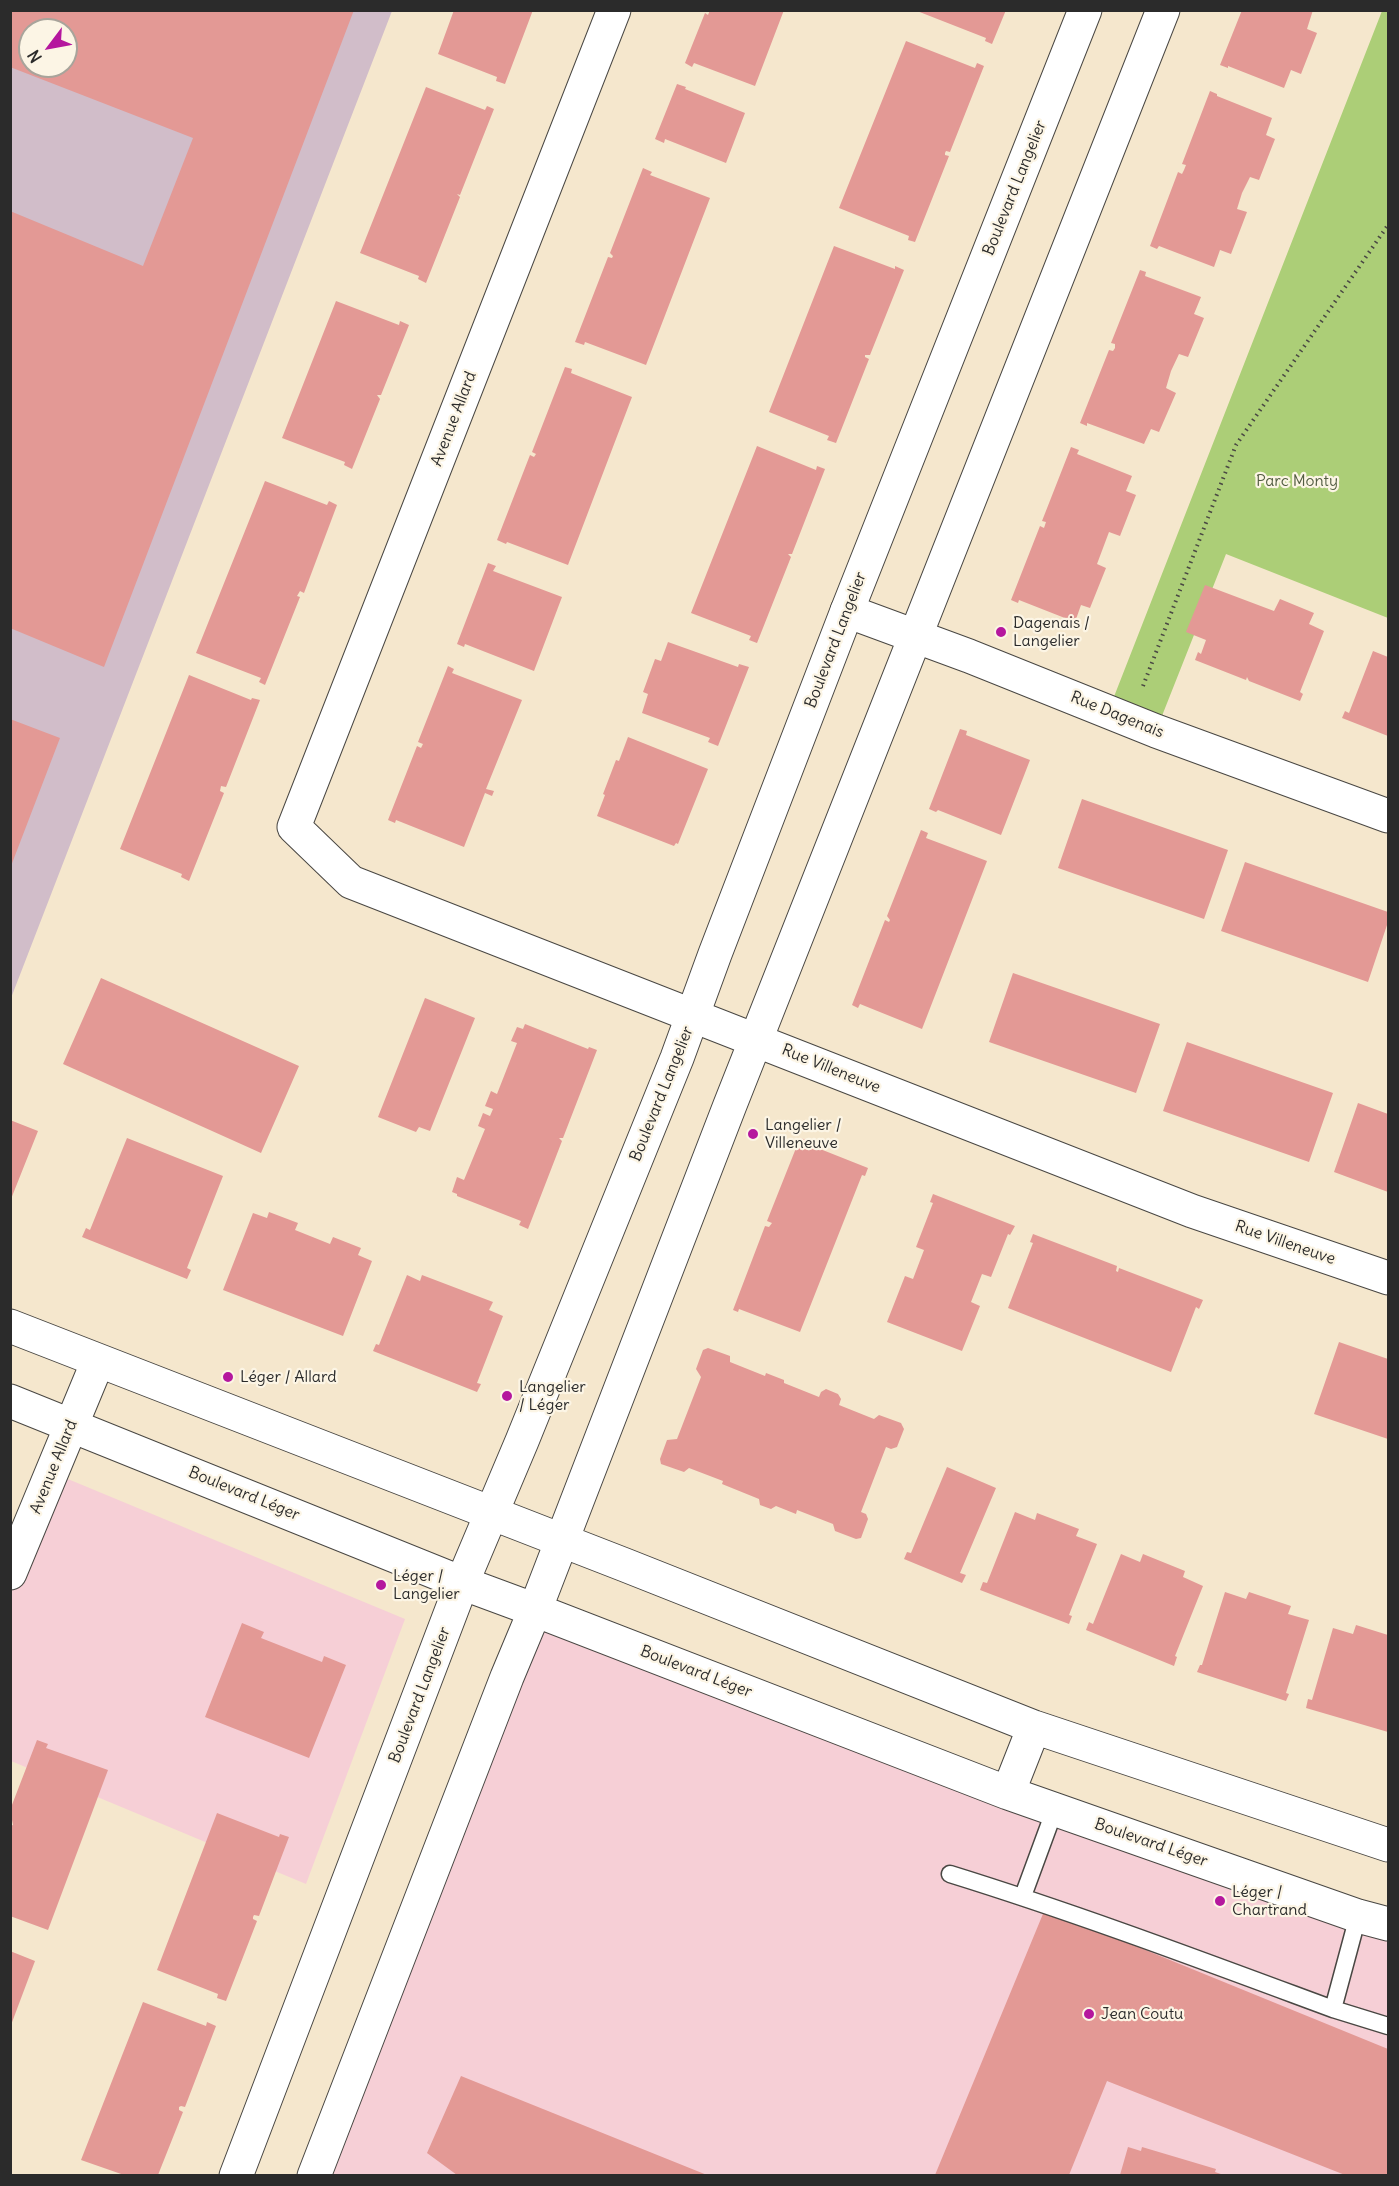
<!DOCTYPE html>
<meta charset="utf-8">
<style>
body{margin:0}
#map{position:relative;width:1399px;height:2186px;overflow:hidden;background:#f5e7cd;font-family:Delius,sans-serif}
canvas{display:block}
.frame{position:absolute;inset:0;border:12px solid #2b2b2b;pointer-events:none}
.north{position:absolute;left:18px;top:18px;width:60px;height:60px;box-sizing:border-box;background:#fcf5e5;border:2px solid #a8a49b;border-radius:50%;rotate:238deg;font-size:16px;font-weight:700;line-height:24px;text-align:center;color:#2b2b2b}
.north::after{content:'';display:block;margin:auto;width:21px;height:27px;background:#b5179e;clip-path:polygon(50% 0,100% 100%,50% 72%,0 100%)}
</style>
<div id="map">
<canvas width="1399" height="2186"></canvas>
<div class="frame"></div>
<div class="north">N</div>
</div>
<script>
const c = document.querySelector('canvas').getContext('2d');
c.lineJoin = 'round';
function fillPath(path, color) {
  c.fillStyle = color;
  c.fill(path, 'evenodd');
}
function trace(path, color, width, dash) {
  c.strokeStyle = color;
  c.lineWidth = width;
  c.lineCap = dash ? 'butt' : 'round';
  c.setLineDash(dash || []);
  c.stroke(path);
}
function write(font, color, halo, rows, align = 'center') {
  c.font = font + ' Delius,sans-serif';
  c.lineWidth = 4.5;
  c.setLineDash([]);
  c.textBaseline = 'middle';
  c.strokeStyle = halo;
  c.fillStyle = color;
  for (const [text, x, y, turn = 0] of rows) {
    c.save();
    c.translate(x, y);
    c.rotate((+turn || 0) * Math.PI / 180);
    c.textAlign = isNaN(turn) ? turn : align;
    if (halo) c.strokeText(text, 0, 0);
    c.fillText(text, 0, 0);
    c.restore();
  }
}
fillPath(new Path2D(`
 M51,1472L405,1619L306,1884L11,1761L10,1573Z
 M535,1610L1388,1924V2175H1210L1137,2150L1128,2176H314Z`), '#f6cfd6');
fillPath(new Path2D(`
 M11,11H392L11,998ZM30,30H66V66H30Z`), '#d1bdc9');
fillPath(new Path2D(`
 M1382,11H1388V618L1226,554L1156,731L1108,712Z`), '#acce77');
fillPath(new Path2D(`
 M10,10H354L104,667L10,628V211L143,266L193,138L10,67ZM30,30H66V66H30Z
 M454,10H533L505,84L496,81L497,77L438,54Z
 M710,10H784L755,86L694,63L692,67L685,63L705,13L708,15Z
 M1006,10L992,44L985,41L986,38L917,11Z
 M1242,10H1313L1307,29L1317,33L1301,74L1291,70L1284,88L1228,66V68L1220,65Z
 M906,41L975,68L977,63L984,66L950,152L946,151L945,153V155L949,156L915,242L908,240L909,236L839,208Z
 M677,84L686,87L685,89L745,113L726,163L665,139L664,143L655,139Z
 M426,87L485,110L487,106L494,109L460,195L457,194L460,197L426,283L418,279L419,276L360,253Z
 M1210,91L1217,94V96L1272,118L1266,135L1275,139L1259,180L1250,177L1242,193L1237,209L1247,212L1231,254L1220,250L1214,267L1159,246L1157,249L1150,246L1178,172L1182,174L1184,170L1186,165L1182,164Z
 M643,168L652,172L650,175L710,198L646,365L585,342L584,345L575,342L608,257L612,258L613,256L610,253Z
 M834,246L895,269V266L904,270L870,355H865V357L869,359L836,443L827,440L829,436L769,412Z
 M1140,270L1146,272L1145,276L1201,297L1194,314L1204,318L1188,357L1179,354L1171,371L1166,388L1176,393L1159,432L1151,429L1144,444L1087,423V426L1080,423L1109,350L1113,351L1115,348V344L1111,343Z
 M336,301L399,325L400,321L409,325L381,395H377L380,399L352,469L344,465L345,462L282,438Z
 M565,367L572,369L571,373L632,397L568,565L507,542L506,544L497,540L530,455L534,457L536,454L532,452Z
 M757,446L816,470L817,466L825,469L792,554H788L791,557L757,643L749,640L751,636L691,613Z
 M1071,447L1079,450L1077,454L1132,476L1126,491L1136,495L1120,536L1109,532L1097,564L1106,568L1090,608L1081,605L1075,622L1019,600L1018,603L1011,600L1040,526L1044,528L1046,522L1042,521Z
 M265,481L327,505L329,501L337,505L304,593L300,591L297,596L300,597L265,685L259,682L261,678L196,653Z
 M488,563L496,566L493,571L562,597L534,671L465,644L464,647L457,644Z
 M1205,585L1274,611L1280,599L1314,613L1309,624L1324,631L1300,692L1303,694L1300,701L1249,681L1247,677L1246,680L1195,660L1198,652L1201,654L1206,640L1186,632Z
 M668,642L738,667L739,664L749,667L718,746L708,742L710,738L642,713L648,694L643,692L655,659L661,661Z
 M1373,651L1388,657V736L1342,718L1345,711L1349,713Z
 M448,666L454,669L452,673L522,700L486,789L494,791L492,796L485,793L464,847L396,820L395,823L388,820L417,746L421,748L423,744L418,742Z
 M189,675L251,700L252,698L260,700L226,787L221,786L220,791L224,793L189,881L181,877L182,874L120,849Z
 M10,719L60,738L11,866H10Z
 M960,729L967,731L966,735L1030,760L1001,835L938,810L936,812L929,809Z
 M628,737L708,769L678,844L676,843L674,846L597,816L605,795L603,794L616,760L619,761Z
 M1082,799L1228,850L1204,919L1058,868Z
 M921,830L928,833L926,838L987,861L922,1029L860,1004L858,1008L852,1005L885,920L889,922L890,920L887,916Z
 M1245,862L1388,912V922L1368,982L1221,931Z
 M1013,973L1160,1024L1136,1093L989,1042Z
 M101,978L299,1066L261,1153L63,1064Z
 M425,998L475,1018L430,1131L419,1127L416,1132L378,1117Z
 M525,1024L588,1049L589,1047L597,1050L563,1138H559L562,1141L528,1229L519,1225L521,1221L457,1196V1194L452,1192L457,1177L464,1180L485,1129L478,1126L483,1113L490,1116L493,1109L485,1106L491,1091L497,1094L517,1043L511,1041L517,1027L523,1029Z
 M1187,1042L1333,1093L1309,1162L1163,1111Z
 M1358,1103L1388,1114V1192L1334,1172Z
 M10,1120L38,1131L11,1199H10Z
 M127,1138L223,1176L187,1268L191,1270L187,1279L82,1237L86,1228L90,1230Z
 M800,1138L806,1140L805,1143L868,1168L865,1176L862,1175L800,1332L739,1309L738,1312L733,1310L765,1226L769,1227L772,1223L767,1221Z
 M933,1194L1015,1226L1010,1235L1008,1234L991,1277L982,1274L971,1302L980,1306L962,1351L887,1322L905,1276L913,1279L924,1250L916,1247L933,1203L930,1202Z
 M269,1212L298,1223L295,1230L330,1244L333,1237L361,1248L358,1255L372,1261L343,1336L223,1290L253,1213L267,1218Z
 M1033,1234L1117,1266L1116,1271L1118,1272L1119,1268L1203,1300L1199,1309L1196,1307L1171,1372L1008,1308L1033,1243L1030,1242Z
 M407,1275L420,1281L422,1275L493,1302L489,1310L503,1316L477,1383L481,1384L477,1392L373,1351L376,1344L379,1345Z
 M1339,1342L1388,1359V1439L1314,1414Z
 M708,1348L730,1356V1362L765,1376L766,1373L784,1380V1383L819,1397L821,1392L826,1389L838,1394L841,1399L839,1405L874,1419L879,1415L901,1423L904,1429L897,1447L891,1449L886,1447L861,1512L866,1514L868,1519L861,1538L856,1539L835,1531L833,1524L797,1510L796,1514L776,1506L771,1509L760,1505L759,1499L722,1484L723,1481L689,1468L684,1472L661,1464L660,1459L667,1440L677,1439L701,1377L696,1369L703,1350Z
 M947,1467L996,1488L960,1573L966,1575L962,1583L904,1559L907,1552L911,1553Z
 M1015,1512L1035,1520L1037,1513L1079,1529L1076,1536L1097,1544L1069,1615L1072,1616L1069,1624L980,1590L983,1582L987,1583Z
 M1121,1554L1140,1562L1143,1554L1185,1571L1183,1577L1203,1586L1175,1656L1177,1657L1174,1666L1086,1630L1089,1622L1093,1624Z
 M1225,1592L1246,1599L1249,1592L1291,1606L1288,1614L1309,1620L1286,1693L1289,1694L1286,1701L1197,1672L1200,1665H1202Z
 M242,1623L264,1632L261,1638L322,1662L324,1656L346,1665L309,1758L205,1717Z
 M1356,1625L1388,1635V1732L1306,1708L1308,1699L1312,1700L1333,1628L1353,1634Z
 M37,1740L48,1744L46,1748L108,1770L48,1930L10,1916V1826L13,1825L10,1810Z
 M217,1813L279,1837L280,1834L289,1837L259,1916L254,1915L253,1917V1919L257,1921L226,2001L217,1998L218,1994L157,1970Z
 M1045,1909L1388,2049V2175H1345L1107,2081L1069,2175H935Z
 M10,1951L35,1961L11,2025H10Z
 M143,2002L206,2026L207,2022L216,2026L185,2107L181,2106L179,2107V2110L183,2112L158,2175H124L81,2160Z
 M461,2076L707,2175H457L427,2153Z
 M1128,2147L1141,2151L1142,2147L1216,2169L1215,2172L1224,2175H1120Z`), '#e39995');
const service = new Path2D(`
 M950,1874C1079,1914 1206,1962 1333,2009L1358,1916
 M1023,1896L1055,1809
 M1333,2009L1388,2026`);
const minor = new Path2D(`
 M614,10L294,827L351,882L1192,1211L1388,1278
 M847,611L969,656L1156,731L1388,816
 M10,1573L98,1361`);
const tertiary = new Path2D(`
 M236,2176L462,1583
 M314,2176L507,1677L535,1610`);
const secondary = new Path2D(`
 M10,1326L625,1565L1034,1727L1388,1845
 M10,1401L462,1583L535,1610L1008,1793L1358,1916L1388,1924
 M462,1583L522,1441L677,1058L715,954L847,611L1085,10
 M535,1610L730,1105L1163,10
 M1008,1793L1034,1727`);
trace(service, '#494743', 19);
trace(minor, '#494743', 35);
trace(tertiary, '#494743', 35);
trace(secondary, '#494743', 35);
trace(new Path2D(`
 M1143,686L1236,445L1388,225`), '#494743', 4, [1.5, 4.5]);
trace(service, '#fff', 16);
trace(minor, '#fff', 33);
trace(tertiary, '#fff', 33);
trace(secondary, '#fff', 33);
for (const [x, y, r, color] of [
 [1001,632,6,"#b5179e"],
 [753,1134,6,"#b5179e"],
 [228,1377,6,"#b5179e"],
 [507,1396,6,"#b5179e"],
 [381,1585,6,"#b5179e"],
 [1220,1901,6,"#b5179e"],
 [1089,2014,6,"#b5179e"]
]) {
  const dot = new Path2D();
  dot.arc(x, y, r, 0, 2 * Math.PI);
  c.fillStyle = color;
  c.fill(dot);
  trace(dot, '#fcf5e5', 2);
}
write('16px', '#2b2b2b', '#fcf5e5', [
 ["Boulevard Langelier",1015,188,-68],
 ["Avenue Allard",454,419,-69],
 ["Boulevard Langelier",836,640,-69],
 ["Rue Dagenais",1117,715,22],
 ["Rue Villeneuve",831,1069,22],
 ["Boulevard Langelier",662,1094,-68],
 ["Rue Villeneuve",1285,1243,19],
 ["Avenue Allard",54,1467,-68],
 ["Boulevard Léger",244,1494,22],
 ["Boulevard Léger",696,1672,21],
 ["Boulevard Langelier",420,1695,-69],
 ["Boulevard Léger",1151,1843,19]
]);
write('16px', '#525c42', '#fcf5e5', [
 ["Parc Monty",1297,481]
]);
write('16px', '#2b2b2b', '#fcf5e5', [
 ["Dagenais /",1013,623],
 ["Langelier",1013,641],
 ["Langelier /",765,1125],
 ["Villeneuve",765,1143],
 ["Léger / Allard",240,1377],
 ["Langelier",519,1387],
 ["/ Léger",519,1405],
 ["Léger /",393,1576],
 ["Langelier",393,1594],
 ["Léger /",1232,1892],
 ["Chartrand",1232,1910],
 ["Jean Coutu",1101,2014]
], 'left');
</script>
